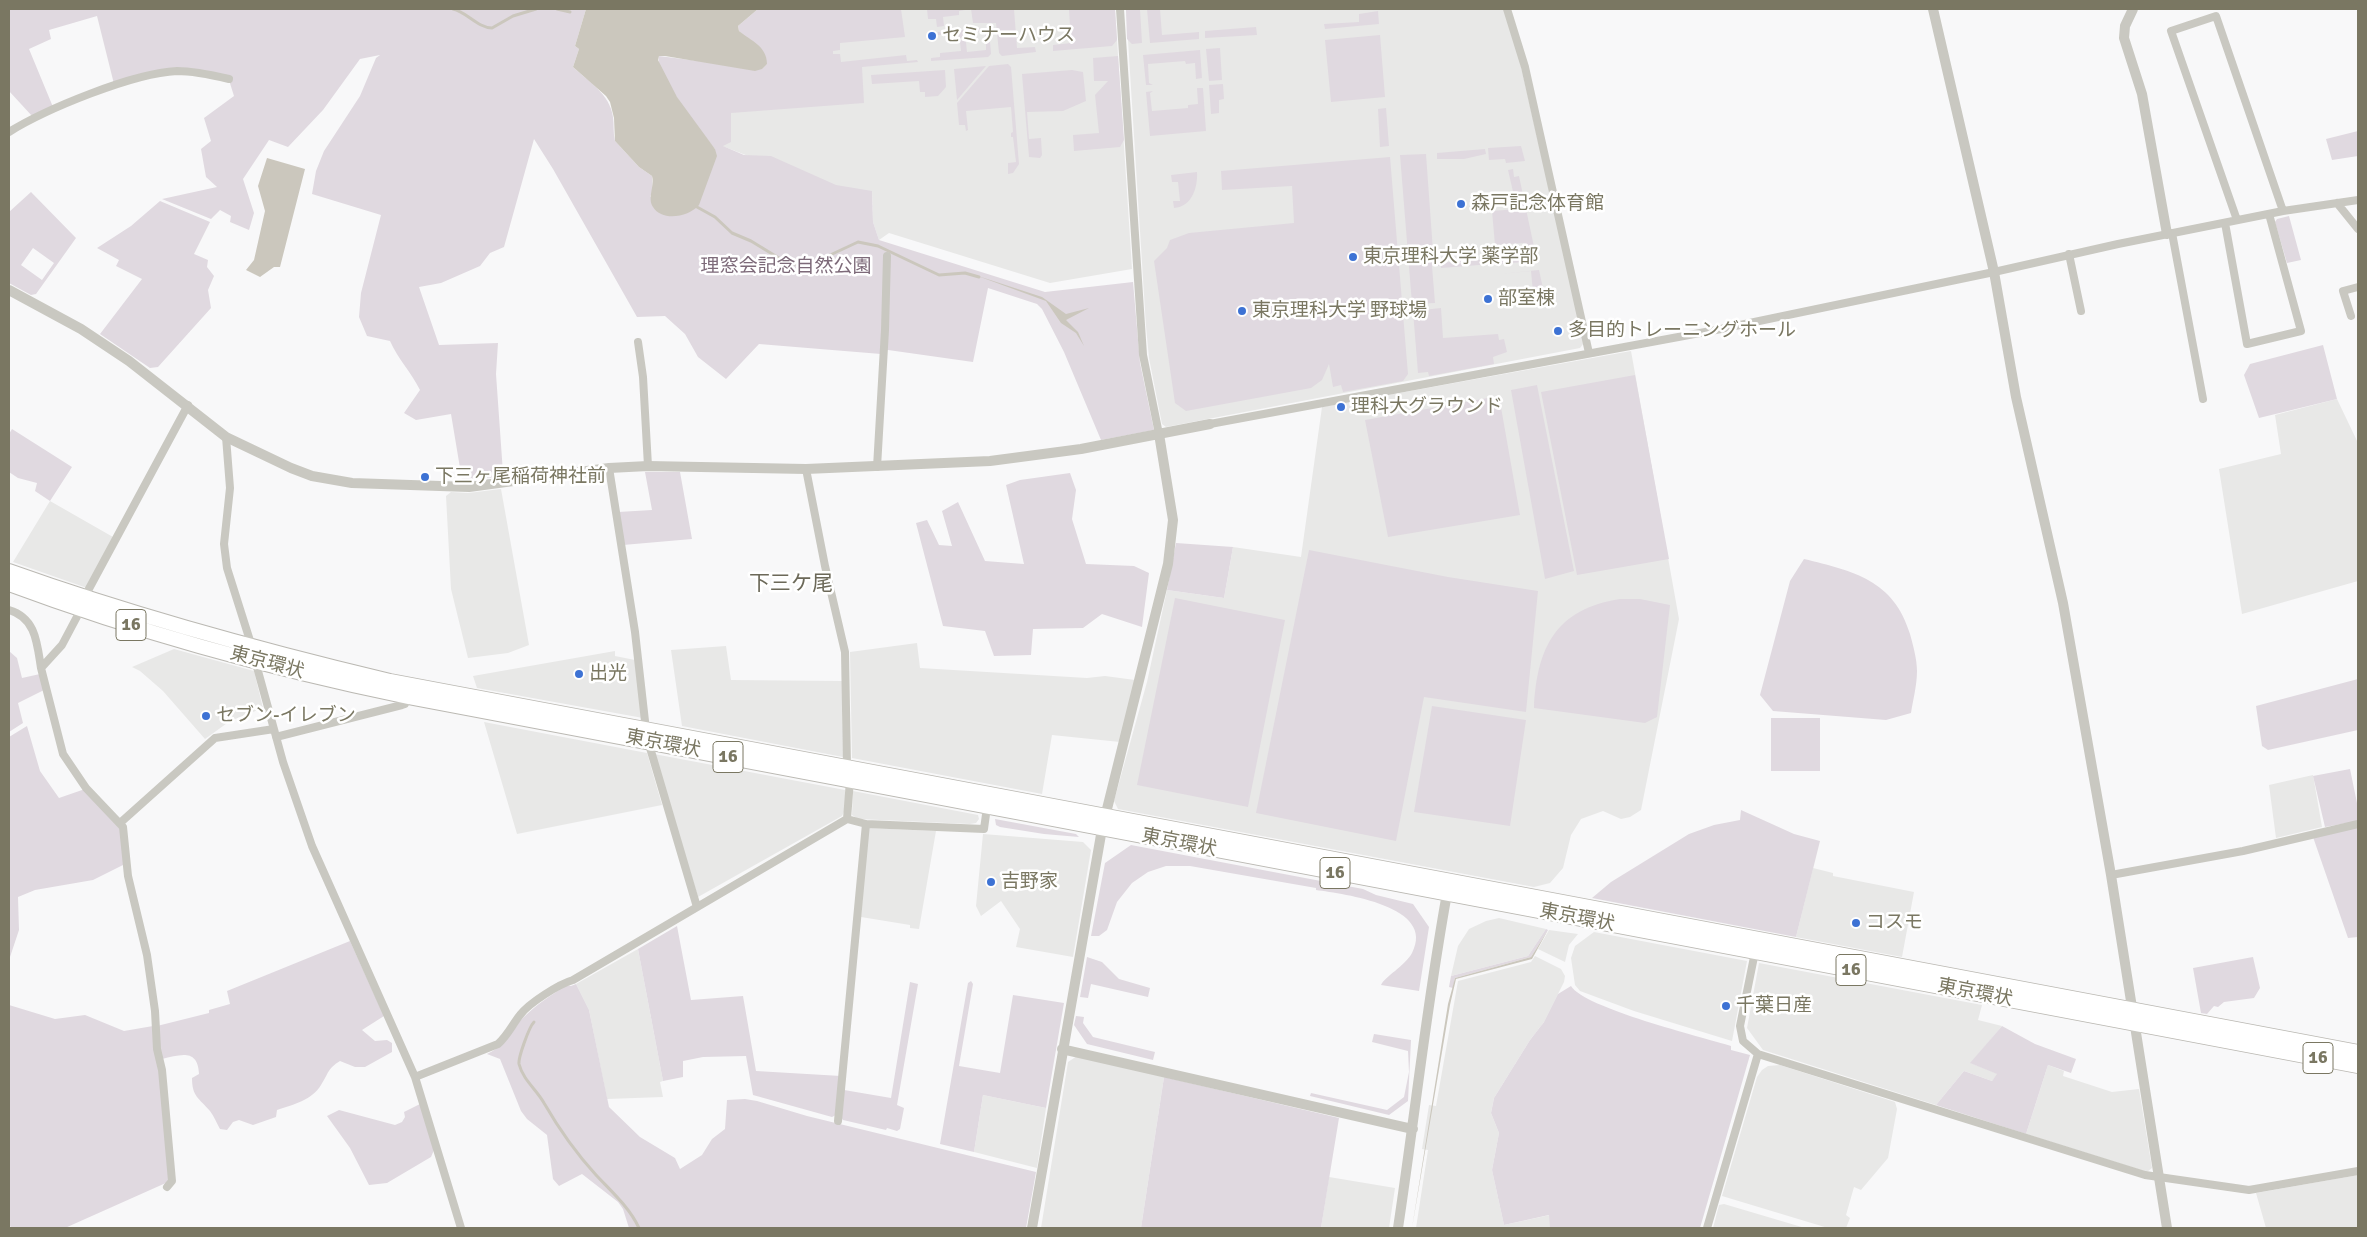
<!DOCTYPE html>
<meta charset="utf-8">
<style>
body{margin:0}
#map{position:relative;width:2367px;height:1237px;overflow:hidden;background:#f8f8f9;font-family:Signika,sans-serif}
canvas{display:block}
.frame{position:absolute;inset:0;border:10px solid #7a7762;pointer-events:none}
</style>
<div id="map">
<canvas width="2367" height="1237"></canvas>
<div class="frame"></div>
</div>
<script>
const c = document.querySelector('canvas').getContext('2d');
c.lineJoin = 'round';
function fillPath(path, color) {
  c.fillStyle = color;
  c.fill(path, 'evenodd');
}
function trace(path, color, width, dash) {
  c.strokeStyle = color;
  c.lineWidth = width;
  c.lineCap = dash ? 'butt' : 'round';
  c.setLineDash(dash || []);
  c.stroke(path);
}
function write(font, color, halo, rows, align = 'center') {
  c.font = font + ' Signika,"Noto Sans JP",sans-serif';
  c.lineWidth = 5;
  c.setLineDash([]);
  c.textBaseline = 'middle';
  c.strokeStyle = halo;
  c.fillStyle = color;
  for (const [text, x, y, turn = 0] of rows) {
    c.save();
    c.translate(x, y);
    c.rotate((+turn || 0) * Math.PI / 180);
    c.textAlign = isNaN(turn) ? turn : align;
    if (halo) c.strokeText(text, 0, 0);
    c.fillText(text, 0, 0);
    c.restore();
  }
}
fillPath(new Path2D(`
 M789,9H1115L1132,269L1050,283L889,233L879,240L873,222L872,191L847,194L717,144L677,97Z
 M1126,9H1505L1515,40L1584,343L1580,348L1166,427L1162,424L1149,358L1146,326Z
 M1631,351L1679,619L1641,810L1630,817L1621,819L1603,811L1581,819L1571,835L1563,868L1550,883L1534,887L1118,809L1114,801L1147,682L1167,590L1224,598L1233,547L1301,557L1322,407Z
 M2337,399L2358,443V581L2242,614L2219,469L2281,454L2275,415Z
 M501,489L529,645L508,653L468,658L451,589L446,496L451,492L468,493Z
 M50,501L113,537L87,588L13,562Z
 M917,643L920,668L1087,678L1105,676L1135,680L1120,742L1052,735L1042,794L852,758L850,652Z
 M726,646L731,680L842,681L843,757L682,726L671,650Z
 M174,649L254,671L263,708L230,721L205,739L163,691L140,671L132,667Z
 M615,651V656L635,660L643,718L477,688L473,676Z
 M484,722L647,753L662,805L517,834Z
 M654,754L845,790V810L842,816L698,897Z
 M2313,775L2322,827L2276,838L2269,785Z
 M853,791L978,815L979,819L976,823L970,824L858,819L852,815Z
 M868,828L936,831L919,929L910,928V925L861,917Z
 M983,834L1083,842L1091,850L1073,957L1016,947L1020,929L1001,901L981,916L976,906Z
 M1813,868L1833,873V876L1914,892L1902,957L1796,937Z
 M1499,918L1546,929L1528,956L1451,976L1458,946L1469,929L1486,921Z
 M1549,930L1578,934L1569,945L1565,962L1538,949Z
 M1594,932L1747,961L1732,1041L1634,1011L1580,991L1575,985L1571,958L1575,946Z
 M638,949L663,1081L660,1082L663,1097L607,1099L589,1010L576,984Z
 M1535,956L1561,969L1565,976L1564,982L1544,1022L1530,1040L1494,1098L1491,1113L1499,1133L1492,1170L1504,1225L1550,1215V1228H1416L1428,1150L1422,1149L1429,1105L1436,1106L1458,981L1531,962Z
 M1759,963L1982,1005L1978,1020L2002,1026L1971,1063L1998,1074L1992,1081L1964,1071L1936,1105L1763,1050L1747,1028Z
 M1077,1056L1164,1077L1141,1228H1041L1068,1062Z
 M1780,1065L1895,1102L1897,1109L1888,1158L1861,1190L1854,1187L1846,1215L1850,1218L1846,1228H1828L1722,1196L1757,1077L1762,1070L1768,1066Z
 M2048,1065L2064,1071L2063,1076L2112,1092L2139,1089L2152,1168L2147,1172L2026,1134Z
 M983,1095L1046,1108L1037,1168L974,1152Z
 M2358,1175V1228H2266L2256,1193Z
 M1329,1177L1395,1188L1389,1228H1321Z
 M1724,1204L1805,1228H1713L1719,1205Z`), '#e8e8e7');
fillPath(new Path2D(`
 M9,9H586L575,46L579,49L573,67C589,82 610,94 613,117C614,125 613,133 615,141L639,167L652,176L653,191L650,197L715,149C704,135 653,71 659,56L762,69L767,64L739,31L738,26L758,9H901L905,37L840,43V50L833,51V54H840L841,62L906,55L907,61L917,60L918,62L862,67L864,103L731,113V142L723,146L744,155L771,156L836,185L872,191L873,222L879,240L1045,292L1133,282L1140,363L1154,430L1101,440L1064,352L1042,309L1037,304L988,288L973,362L881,349V354L759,344L726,379L698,357L685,334L665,316L637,317L553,169L534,139L504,247L490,253L480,266L441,283L419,287L439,345L498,343L496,374L503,473L499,477L462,480L451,414L416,420L404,413L420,390C411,372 398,359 390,341L367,336L359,317L361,293L381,215L312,194L316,171L324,151L360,96L376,58L380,55L360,59L323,110L288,147L269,140L243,179L254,213L249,230L230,222L231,216L220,210L211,219L162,199L217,187L206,177L201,149L211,141L204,118L234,96L228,77L190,70L114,84L97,16L49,30L51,39L29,49L53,107L32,116L9,91Z
 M927,9H1014L1017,48L1035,47L1036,52L1002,56L999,53L996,23H973L971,9L959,11V15L943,17L944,26L937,27L936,19H928Z
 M1069,9H1115L1117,40L1112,46L1053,51V45L1071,43Z
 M1126,9H1140L1142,43L1132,44L1127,39Z
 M1147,9H1160L1162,35L1199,32V39L1150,43Z
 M1378,11L1379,24L1325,29L1324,24L1359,22V14Z
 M1256,27L1257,35L1205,38V31Z
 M986,28L989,30V39H986L984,31L965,33L967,52L986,50V43L990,42L991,54L988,57L931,61V58L940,57V53L961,51L959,34L938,35V32Z
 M1380,35L1385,97L1331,102L1325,40Z
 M1220,48L1222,80L1209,81L1206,49Z
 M1200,50L1202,78L1196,79L1195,63L1186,64L1185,61L1148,64L1149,83L1153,85H1146L1143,55Z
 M1118,56L1124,140L1120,147L1074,151L1073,135L1099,133L1095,95L1108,81H1094L1093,58Z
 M1008,64L1011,67L1019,164L1013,173L1008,174V163L1016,162L1013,137H1011V133L1013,132L1011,107L966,111L968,130L966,131L965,125H959L957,103L989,66Z
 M986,66L957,100L954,69Z
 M945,70L946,87L938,96L925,97V92H920L919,81L872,84L871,75Z
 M1072,70L1083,72L1086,101L1063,111L1027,112L1029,139L1041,138L1042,155L1040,158L1029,157L1022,74Z
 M1223,84L1224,99L1219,100V113L1211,114L1209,85Z
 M1197,88H1203L1206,131L1150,136L1146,92L1153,91L1150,93L1152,111L1188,108V105L1198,104Z
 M1386,108L1389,146L1380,147L1378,109Z
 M2358,131V156L2332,160L2326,139Z
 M1521,146L1525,161L1506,163L1505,159L1489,160L1488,148Z
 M1485,149L1486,154L1464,159H1437V153Z
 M1426,154L1434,265L1459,260H1492V264L1441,268V266H1432L1435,303L1412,304L1400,155Z
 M1390,157L1408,374L1403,381L1343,392L1341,385L1333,387L1329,364L1322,380L1311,388L1186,411L1175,403L1154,261L1167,248L1170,240L1189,233L1294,223L1292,186L1222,190L1221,171Z
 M1513,169L1514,177L1519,176L1537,261L1498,264V261L1528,258L1524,243L1495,245L1492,211L1517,209L1508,170Z
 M1197,172C1198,187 1192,207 1174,208L1173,201H1180L1178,182H1172L1171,175Z
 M31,192L76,238L36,294L31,295L9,283V212ZM33,248L54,263L42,280L21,265Z
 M160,201L210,222L194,254L208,260L207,267L214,276L208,290L211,308L158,367L150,368L100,334L142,279L116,266L119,260L97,248L131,226Z
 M2289,216L2301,260L2287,263L2275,222L2277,219Z
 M1539,270L1547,307L1534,303L1531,271L1500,274Z
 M1441,308L1443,338L1498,334L1499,340L1504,339L1507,352L1493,357L1494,364L1429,376L1428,372L1418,373L1413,311Z
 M2323,345L2337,399L2259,418L2244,375L2250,364Z
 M1635,375L1669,559L1577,575L1541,392Z
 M1537,385L1574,571L1545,579L1511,390Z
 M1499,396L1520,515L1388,537L1365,420Z
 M12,429L72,467L50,501L35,491L37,483L18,478L9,472V434Z
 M645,472H680L692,539L623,545L618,512L652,510Z
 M1070,473L1076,490L1072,519L1086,564L1134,566L1149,573L1142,627L1102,614L1083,628L1033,629L1031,655L994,656L985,631L943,626L916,523L927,520L939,545L952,546L942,511L958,502L985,561L1024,564L1006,485L1020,480Z
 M1176,543L1233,547L1224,598L1167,590Z
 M1309,550L1448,577L1538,591L1526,712L1424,697L1396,841L1256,813Z
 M1804,559C1853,571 1894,580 1910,634C1913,645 1917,659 1917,671C1917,685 1913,700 1911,713L1886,720L1773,711L1760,695L1790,581Z
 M1175,598L1285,620L1248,807L1137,785Z
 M1620,599H1640L1670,605L1657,717L1645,723L1534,708C1537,647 1556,609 1620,599Z
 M9,651L17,658L22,678L40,674L44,690L18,703L23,723L9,732Z
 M2358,679V730L2268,750L2262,746L2256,706Z
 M1432,706L1526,720L1510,826L1414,812Z
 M1771,718H1820V771H1771Z
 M27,726L40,771L59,798L85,789L120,829L125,864L93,880L35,890L18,897L19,930L9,960V737Z
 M2350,769L2358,808V821L2325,827L2313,776Z
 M1741,810L1794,834L1820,841L1796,937L1592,898L1611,882L1689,834L1714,825L1740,820Z
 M995,819L1076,834L1079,837L1044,834L1000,827L996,825Z
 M2358,827V937L2348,938L2313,837Z
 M1131,845L1363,889L1376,895L1413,904L1429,927L1419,991L1381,985C1384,977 1405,966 1412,953C1437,906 1344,894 1316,890V888L1190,866H1166L1148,872L1132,883L1117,902L1107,930L1099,936H1091L1105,863Z
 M677,926L691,1000L743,996L756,1071L841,1076L836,1115L832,1117L753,1095L746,1056L703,1057L683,1061V1077L663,1081L638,949Z
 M1546,929L1548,930L1531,957L1455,978L1453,988L1449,987L1451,976L1528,956Z
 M350,941L384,1016L362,1030L375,1041L387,1040L392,1043V1052L365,1067H355L340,1061C327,1069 329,1073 321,1085C312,1100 293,1105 277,1110L276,1117L253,1125L239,1120L233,1122L227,1130L220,1129C217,1124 214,1116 210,1111C199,1098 192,1097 192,1078L199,1074C198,1048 180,1055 162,1059L157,1026L209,1013V1010L230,1004L227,991Z
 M1087,957L1102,962L1119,979L1150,988L1148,997L1091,984L1088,998L1080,997Z
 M2253,957L2260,988L2254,998L2224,1002L2218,1007L2214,1006L2207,1014L2201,1013L2193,968Z
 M971,981L973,984L959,1066L1000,1073L1013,995L1064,1003L1046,1108L983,1095L974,1152L940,1144L968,983Z
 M910,982L918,984L897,1105L904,1108L900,1129L897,1131L887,1128L886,1130L843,1120L840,1116L844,1090L891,1098Z
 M576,984L589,1010L609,1107L640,1137L675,1158L680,1169L702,1155L712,1139L725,1129L727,1100L745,1099L757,1101L807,1116L1036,1172L1026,1228H629L623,1209L618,1202L582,1174L559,1186L553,1179L547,1135L527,1119L521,1111L500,1059L487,1054C512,1042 508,1031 525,1016C537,1004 552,995 566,985L571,986Z
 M1571,986C1584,1008 1702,1037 1731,1046V1050L1750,1055L1700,1228H1550L1549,1215L1504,1225L1492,1170L1499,1133L1491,1113L1494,1098L1530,1040L1544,1022L1558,994Z
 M9,1005L55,1019L85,1015L124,1031L153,1026L168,1135V1182L65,1228H11L9,1223Z
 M1076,1016L1084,1017L1083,1023L1093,1037L1155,1052L1153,1060L1087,1044L1074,1025Z
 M2002,1026L2035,1044L2076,1059L2071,1073L2048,1065L2026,1134L1936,1105L1964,1071L1992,1081L1997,1074L1970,1063Z
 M1374,1034L1411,1040L1408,1101L1389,1115L1310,1096L1311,1093L1387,1110L1404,1097L1409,1072L1408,1051L1372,1042Z
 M1164,1077L1339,1118L1321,1228H1141Z
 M420,1104L434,1150L431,1157L387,1183L369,1185L350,1148L327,1116L339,1110L395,1125L402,1122L405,1117L404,1112Z`), '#e0d9e0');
fillPath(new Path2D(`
 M586,9H758L738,26L739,31C751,41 767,46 767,64L762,69L755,71L665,56H659L658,60L677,97L715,149L717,156L699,205C689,217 662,222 653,207C647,198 655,186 652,176L639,167L615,141L614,118L610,102L606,96L573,67L579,49L575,46Z
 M267,158L305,169L280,267H274L260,277L246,270L254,260L265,211L258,186Z
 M975,275L1042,297L1066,314L1089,308L1066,320L1078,332L1084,346L1076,333L1061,323L1046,301Z
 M1548,930L1532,959L1456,979L1450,1005L1412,1228L1448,1004L1455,978L1531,957Z`), '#cbc7bd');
trace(new Path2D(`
 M453,9C467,12 478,28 492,28L513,16L536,9
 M557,9L570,12
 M697,207L715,217L732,233L751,241L787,263L804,265L813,263L858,242L878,246L939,275L965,273L979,277
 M534,1022C529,1027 518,1058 519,1064C523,1080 537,1090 544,1103C559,1129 575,1152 596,1175C612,1192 629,1207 639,1228`), '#cbc7bd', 3);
const trunk = new Path2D(`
 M9,571C135,616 260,650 390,681L2358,1052
 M9,584C138,632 272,669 408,697L2358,1066`);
trace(trunk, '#bbb9b3', 16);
trace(new Path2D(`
 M1120,9L1143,355L1159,434
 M1507,9L1525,67L1589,353
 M9,132C46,109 133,73 177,71C194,71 212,75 229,79
 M2337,203L2358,229
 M2237,220L2171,31L2216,16L2283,211
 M2225,223L2247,344L2301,331L2269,214
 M2172,233L2203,399
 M2069,254L2081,311
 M2351,316L2343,291L2358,287
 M638,342L643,377L648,466
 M1210,424L1716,330L1994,272L2118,244L2283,211L2358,200
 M226,437L230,488L224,544L227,568L252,647
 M877,467L885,330L887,256
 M609,468L635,632L646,730
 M806,469L825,566L845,652L847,766L850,780L847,819
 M84,598L188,405
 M9,610C36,618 37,643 41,668
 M80,611L62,645L41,668L63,754L86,788L123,827L128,876L147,955L155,1011L157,1049L162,1070L172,1181L167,1187
 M255,660L283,762L312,846L415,1077L461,1228
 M276,737L402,705L405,704L408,697
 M648,741L697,907
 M847,819L866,824L984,829L987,807
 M120,823L215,738L274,729
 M2111,875L2243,851L2358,824
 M1755,952L1740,1026L1743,1041L1758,1054L2145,1175L2249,1190L2358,1171
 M415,1077L498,1044C508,1035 512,1025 520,1015C529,1003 559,984 573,980L847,819
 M838,1121L866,824
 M1707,1228L1758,1054`), '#c9c8c1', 8);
trace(new Path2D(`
 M1933,9L1994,272L2016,397L2063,603L2111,875L2167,1228
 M2133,9L2125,26L2124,38L2142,94L2167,234
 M9,290L81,329L129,361L226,437L291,468L312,476L352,483L469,487L609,468L648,466L806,469L990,461L1081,449L1210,424
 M1062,1049L1413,1129
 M1032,1228L1102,829L1168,564L1173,520L1159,434
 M1398,1228C1415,1115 1427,1001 1448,888`), '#c9c8c1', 10);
trace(trunk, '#fff', 14);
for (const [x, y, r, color] of [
 [932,36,5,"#3d72d4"],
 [1461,204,5,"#3d72d4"],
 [1353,257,5,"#3d72d4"],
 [1488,299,5,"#3d72d4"],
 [1242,311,5,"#3d72d4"],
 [1558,331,5,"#3d72d4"],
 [1341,407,5,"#3d72d4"],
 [425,477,5,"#3d72d4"],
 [579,674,5,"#3d72d4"],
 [206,716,5,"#3d72d4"],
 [991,882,5,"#3d72d4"],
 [1856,923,5,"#3d72d4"],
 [1726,1006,5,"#3d72d4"]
]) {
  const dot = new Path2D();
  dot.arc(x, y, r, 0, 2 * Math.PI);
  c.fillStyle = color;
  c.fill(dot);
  trace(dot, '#fff', 2);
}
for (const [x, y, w] of [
 [131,625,30],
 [728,757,30],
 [1335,873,30],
 [1851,970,30],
 [2318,1058,30]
]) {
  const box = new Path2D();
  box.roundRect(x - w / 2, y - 15.5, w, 31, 4);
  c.fillStyle = '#fff';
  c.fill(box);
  trace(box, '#7a7762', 1);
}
write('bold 18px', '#7a7762', null, [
 ["16",131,625],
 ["16",728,757],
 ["16",1335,873],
 ["16",1851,970],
 ["16",2318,1058]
]);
write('19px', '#7a7762', '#fff', [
 ["セミナーハウス",942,36],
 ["森戸記念体育館",1471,204],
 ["東京理科大学 薬学部",1363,257],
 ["部室棟",1498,299],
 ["東京理科大学 野球場",1252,311],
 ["多目的トレーニングホール",1568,331],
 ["理科大グラウンド",1351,407],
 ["下三ヶ尾稲荷神社前",435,477],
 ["出光",589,674],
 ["セブン-イレブン",216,716],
 ["吉野家",1001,882],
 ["コスモ",1866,923],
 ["千葉日産",1736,1006]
], 'left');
write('19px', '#7d6a79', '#fff', [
 ["理窓会記念自然公園",786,267]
]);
write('19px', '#7a7762', '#fff', [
 ["東京環状",267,663,15],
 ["東京環状",663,744,11],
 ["東京環状",1179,843,11],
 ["東京環状",1577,918,11],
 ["東京環状",1975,993,11]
]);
write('21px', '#6c6959', '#fff', [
 ["下三ケ尾",791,584]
]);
</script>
